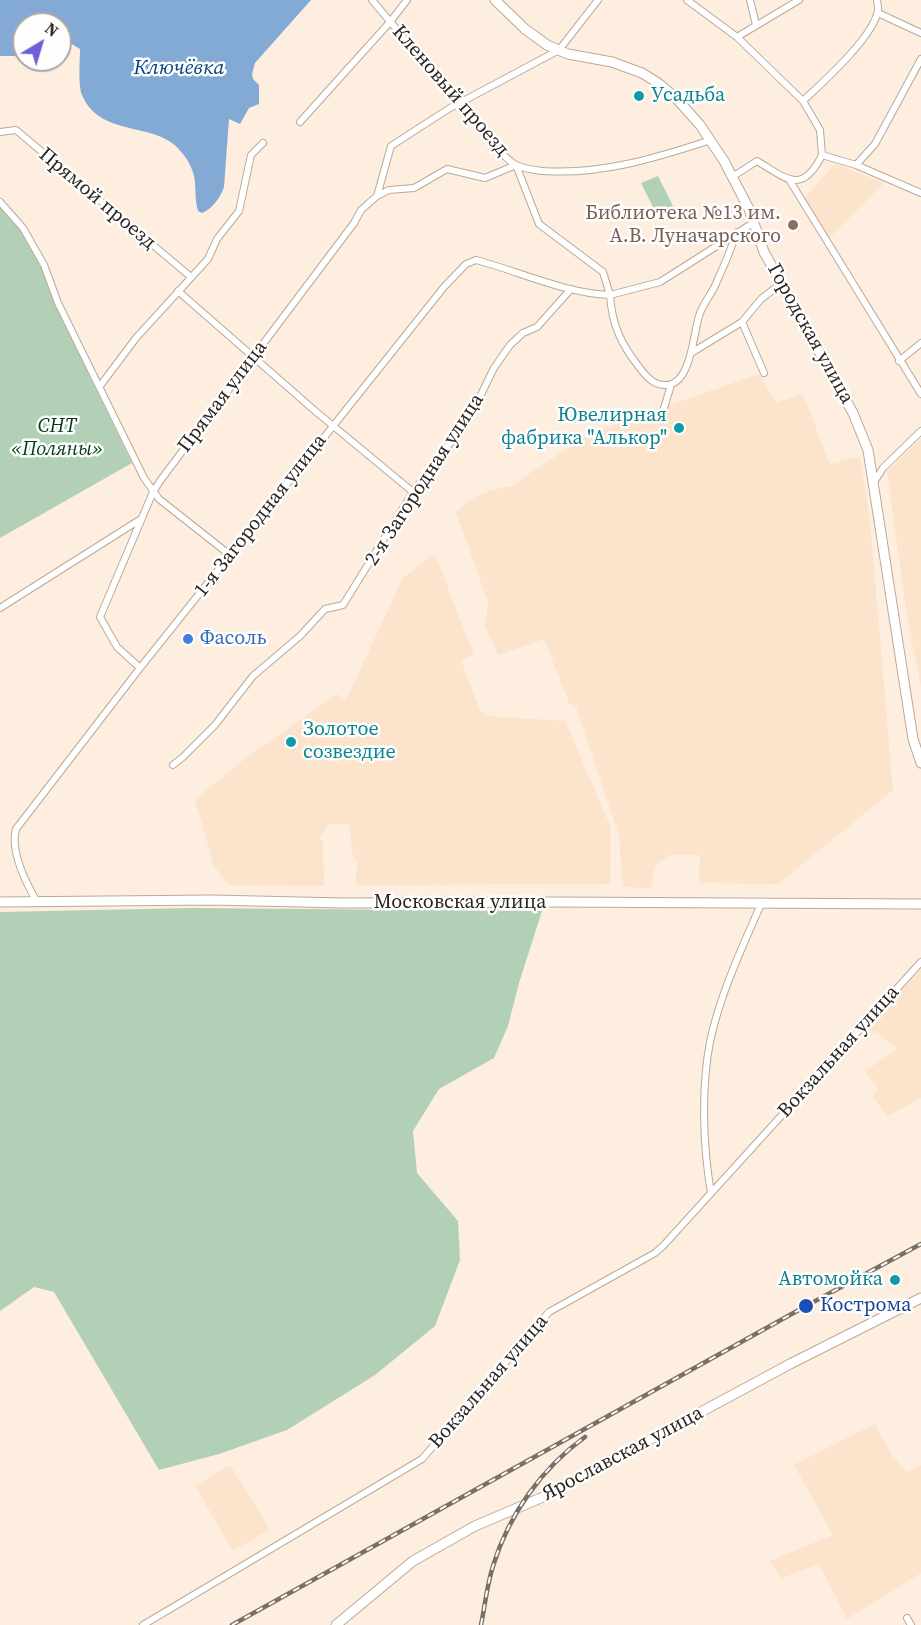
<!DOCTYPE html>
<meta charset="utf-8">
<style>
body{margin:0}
#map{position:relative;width:921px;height:1625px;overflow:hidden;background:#fdeee0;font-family:"Source Serif 4",serif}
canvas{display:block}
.north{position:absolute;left:12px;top:12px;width:60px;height:60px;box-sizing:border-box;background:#fefefe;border:2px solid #aaa7a4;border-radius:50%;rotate:38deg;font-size:16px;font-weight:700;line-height:24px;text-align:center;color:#2b241d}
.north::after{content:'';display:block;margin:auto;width:21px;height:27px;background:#6e5fd9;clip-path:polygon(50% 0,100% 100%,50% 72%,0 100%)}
</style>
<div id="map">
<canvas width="921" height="1625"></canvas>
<div class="north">N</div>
</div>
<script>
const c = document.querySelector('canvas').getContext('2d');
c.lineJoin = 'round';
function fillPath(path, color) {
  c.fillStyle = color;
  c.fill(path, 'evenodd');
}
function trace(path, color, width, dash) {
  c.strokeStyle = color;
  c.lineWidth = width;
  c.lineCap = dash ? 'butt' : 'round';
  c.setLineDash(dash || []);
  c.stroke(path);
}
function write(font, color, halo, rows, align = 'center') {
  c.font = font + ' "Source Serif 4",serif';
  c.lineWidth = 5;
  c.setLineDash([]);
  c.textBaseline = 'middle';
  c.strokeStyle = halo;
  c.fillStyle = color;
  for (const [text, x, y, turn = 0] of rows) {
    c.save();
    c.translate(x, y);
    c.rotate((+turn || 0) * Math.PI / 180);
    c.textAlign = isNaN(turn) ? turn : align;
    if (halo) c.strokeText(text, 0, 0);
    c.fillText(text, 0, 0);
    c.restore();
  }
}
fillPath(new Path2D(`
 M835,164L884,183L829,238L804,198Z
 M759,374L776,403L803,394L830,464L860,456L870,522L893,790L778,884L699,883L700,855H669L657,864L653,874L651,888L623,887L619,836L576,707L569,703L544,639L498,655L485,626L488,602L456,512L471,499L489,491L515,485L527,475L583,438L618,423Z
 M921,438V688L907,616L887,472Z
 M432,555L436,557L474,655L461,660L480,711L487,716L565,721L610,825V884L356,885L357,859L353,857L349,824H328L323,834L319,837L323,841L324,886L229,885L214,866L195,800L242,761L337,694L345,702L403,578Z
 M921,969V1098L888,1116L872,1096L879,1090L865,1071L898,1049L877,1033L875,1034L870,1030L889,1004Z
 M875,1424L891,1454L907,1472L921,1465V1573L847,1619L819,1564L782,1578L770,1561L833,1535L794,1465Z
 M230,1465L270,1529L233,1551L195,1486Z`), '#fce3cc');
fillPath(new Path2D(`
 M658,176L673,206L656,213L641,183Z
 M0,205L23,232L42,265L70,336L132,463L0,538Z
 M192,908L542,911L519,983L508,1026L494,1058L439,1089L413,1131L417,1173L458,1221L460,1260L435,1326L375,1375L287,1430L219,1454L159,1470L54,1292L34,1287L0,1311V912Z`), '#b1d0b6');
fillPath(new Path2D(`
 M0,0H311L255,63L252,74L253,79L259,85V104L249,108L240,124L229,119L224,187C220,198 213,208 202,213L198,211C192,187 201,178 183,154C159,119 101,140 82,95C78,85 80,60 80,49L70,43L66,49L60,48V24H24V56H0Z`), '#82aad5');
const street = new Path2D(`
 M372,0L498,150C504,155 510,162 516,165C524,169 535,170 543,171C601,175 656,158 711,140
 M687,0L737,37L803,101L820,130L822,155L856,165L921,193
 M750,0L756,25
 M878,13L921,33
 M737,37L799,0
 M803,101C823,82 870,40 877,14C879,10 878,5 877,0
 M300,122L390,22L407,0
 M0,132L16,130L191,277
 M516,165L539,224L603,272L610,295L660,282L753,223
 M856,165L875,144L921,59
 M732,177L757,161C786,178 802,196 822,155
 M790,181L921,394
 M377,196L391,146L450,108L559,50L598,0
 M0,202L23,228L44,265L58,303L144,478L159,499L230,555
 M178,291L314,410L413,492
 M742,322L764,373
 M691,353L742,322L761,299L782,283
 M899,361L921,343
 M100,386L136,338L208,259L217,239L239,211L251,155L263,143
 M661,418L671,385
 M874,482L883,468L921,431
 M0,608L141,519
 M140,668L117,647L100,617L153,492L160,481L354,223L361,210L377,196L389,190L414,188L447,169L485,178L516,165
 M173,765L183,757L215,725L253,676L300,636L325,609L343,605L413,492L470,417L494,368L510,345L523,333L537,327L571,289
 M37,902C26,883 10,851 16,829L140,668L444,287L466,264L476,260C521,272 564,293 610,295C612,325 621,344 639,367C645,375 653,385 664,385C691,387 693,335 699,316C702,306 709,297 714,288C723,269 730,252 737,232
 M711,1193C703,1147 701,1088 710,1042C720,994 742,948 761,904
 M907,1618L911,1625
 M143,1625L422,1459L549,1312L655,1253L663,1246L921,962`);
const secondary = new Path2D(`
 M495,0L525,29L547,45L568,54L612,62L642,73L658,83L675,97L700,125L724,161L749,209L764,252L853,413L868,450L913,739L921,763
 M0,902L213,900L343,903L553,902L921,904
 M336,1625L413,1561L475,1526L543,1497L790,1364L921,1298`);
trace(street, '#bba998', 8);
trace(secondary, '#bba998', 11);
trace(street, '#fff', 6);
trace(secondary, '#fff', 9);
const rail = new Path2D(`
 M232,1625L806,1306L921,1244
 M481,1625C485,1605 487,1585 493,1566C509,1514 542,1468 585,1437`);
trace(rail, '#796f65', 4.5);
trace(rail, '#fefefe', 2, [7]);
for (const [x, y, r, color] of [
 [639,96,6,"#0f9aa8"],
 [793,225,6,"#8d6e63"],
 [679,428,6,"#0f9aa8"],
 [188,639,6,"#3f7fe0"],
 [291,742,6,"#0f9aa8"],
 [895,1280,6,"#0f9aa8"],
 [806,1306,8,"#1a4fb4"]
]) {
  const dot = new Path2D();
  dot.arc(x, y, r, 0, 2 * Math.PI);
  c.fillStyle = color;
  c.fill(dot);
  trace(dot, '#fefefe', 2);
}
write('20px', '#2b241d', '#fefefe', [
 ["Кленовый проезд",450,91,49],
 ["Прямой проезд",97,199,40],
 ["Городская улица",810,334,61],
 ["Прямая улица",223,397,-53],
 ["2-я Загородная улица",425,480,-57],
 ["1-я Загородная улица",261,516,-52],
 ["Московская улица",460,903],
 ["Вокзальная улица",839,1052,-48],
 ["Вокзальная улица",489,1382,-49],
 ["Ярославская улица",623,1454,-28]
]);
write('20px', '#0d838f', '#fefefe', [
 ["Усадьба",651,96],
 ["Ювелирная",667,416,"right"],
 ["фабрика \"Алькор\"",667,439,"right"],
 ["Золотое",303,730],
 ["созвездие",303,753],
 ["Автомойка",883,1280,"right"]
], 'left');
write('20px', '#785e54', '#fefefe', [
 ["Библиотека №13 им.",781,214],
 ["А.В. Луначарского",781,237]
], 'right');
write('italic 20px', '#003c17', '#fefefe', [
 ["СНТ",57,427],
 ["«Поляны»",57,450]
]);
write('20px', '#366cbe', '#fefefe', [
 ["Фасоль",200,639]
], 'left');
write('20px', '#164399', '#fefefe', [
 ["Кострома",820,1306]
], 'left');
write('italic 21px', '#05457a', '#fefefe', [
 ["Ключёвка",179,69]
]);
</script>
